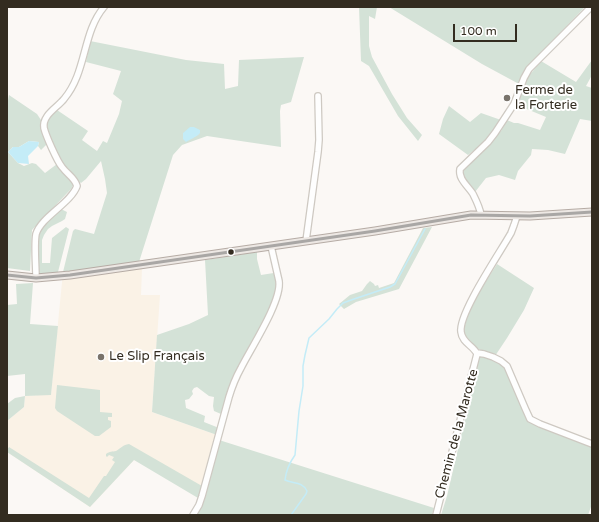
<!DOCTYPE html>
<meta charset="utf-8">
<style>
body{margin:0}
#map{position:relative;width:599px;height:522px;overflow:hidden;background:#fbf8f5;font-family:"Varela Round",sans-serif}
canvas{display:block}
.frame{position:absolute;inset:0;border:8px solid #332c20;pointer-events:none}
.scale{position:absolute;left:453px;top:24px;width:64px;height:18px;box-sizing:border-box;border:2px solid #332c20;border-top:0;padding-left:5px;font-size:12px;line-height:14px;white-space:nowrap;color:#332c20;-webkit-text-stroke:3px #fff;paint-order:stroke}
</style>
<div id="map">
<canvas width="599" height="522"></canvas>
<div class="frame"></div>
<div class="scale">100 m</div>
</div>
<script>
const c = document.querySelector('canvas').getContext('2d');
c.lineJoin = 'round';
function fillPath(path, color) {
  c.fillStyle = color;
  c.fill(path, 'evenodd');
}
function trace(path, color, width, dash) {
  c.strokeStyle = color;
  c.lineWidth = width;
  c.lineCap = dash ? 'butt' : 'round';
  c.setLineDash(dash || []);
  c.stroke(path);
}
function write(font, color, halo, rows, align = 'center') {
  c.font = font + ' "Varela Round",sans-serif';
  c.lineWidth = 4;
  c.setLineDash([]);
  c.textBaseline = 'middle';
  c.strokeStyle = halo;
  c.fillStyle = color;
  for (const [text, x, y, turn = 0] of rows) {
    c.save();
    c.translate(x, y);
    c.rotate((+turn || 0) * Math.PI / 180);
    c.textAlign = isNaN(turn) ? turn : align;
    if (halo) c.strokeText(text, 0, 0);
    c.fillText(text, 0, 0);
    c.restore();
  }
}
fillPath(new Path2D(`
 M139,262L142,268L141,295H160L152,412L217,435L202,486L134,460L90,507L7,452V421L24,407L25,396L51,394L63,272Z`), '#faf2e6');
fillPath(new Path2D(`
 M359,7H377L375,19L369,16V46L372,57L392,94L407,118L422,135L418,141L398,116L369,66L361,61Z
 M389,7H585L532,62L526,70L519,84L482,64Z
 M90,41L186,60L224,64L225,89L238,86L239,60L304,57L291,102L281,105L280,111L281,147L207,136L182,145L173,155L139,262L63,272L73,231L75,229L94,234L107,193L105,179L101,161L86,179L81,183C76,179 71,175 67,171C61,164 45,133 46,125C47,118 51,115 57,110L88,131L82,140L97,151L103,141L107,143L119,114L122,101L113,94L121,71L86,62Z
 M592,60V75L586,86L592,88V121L580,119L565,154L548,150L532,149L531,155L518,171L515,180L499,175L486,178L475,192L462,175V170L501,131L507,120L514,123H518L540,130L546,117L517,105L528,77L541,61L576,82Z
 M9,95L37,114L41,120L43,133L48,143L41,150L38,146L39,142L29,141L19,147H13L8,152L18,163L24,166L32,163L36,164L45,173L57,164L63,173L74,184L71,189L32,230L30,271L7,268V106Z
 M449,106L470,122L481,113L501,120L485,142L468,155L439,134L443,119Z
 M61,209L67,212L65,219L62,221L52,226L48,229L44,235L42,240V263H50L52,238L66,227L69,229L58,272L38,274V237L39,231Z
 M432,227L399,289L356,302L344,309L339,304L350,295L362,291L367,284L370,281L374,284L375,286L378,285L379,288L394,283L423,228Z
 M257,252V259L261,275L280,272L282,283L280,295L230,387L221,414L214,411L213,406L214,397L209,396L197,387L194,388L192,391L193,394L189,399L185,400L186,408L205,416L204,422L219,428L217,435L152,412L157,335L189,324L208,315L205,260Z
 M497,264L534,288L524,310L507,338L495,356L474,347L463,335C467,309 483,286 497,264Z
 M33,283L30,324L58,326L51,395L25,396L24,407L7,421V404L15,398L25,396V374L7,376V305L17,304L16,284Z
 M480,355L499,362L507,370L533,423L592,447V504L588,515H441L447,496Z
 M57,385L100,390V412L112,413V417H108V420L111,421V427L99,436H95L57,411L55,408Z
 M219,440L434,508L432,515H189L196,504L198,498L134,460L90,507L7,452V447L9,448V447L89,498L104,476H106L115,462L112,460L114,457L109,455L107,457L106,456V454C110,451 112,452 116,451C121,448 123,445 129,444L202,486L199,498L204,501L211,476Z`), '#d4e2d7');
fillPath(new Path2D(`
 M190,127H194L200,130V133C197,137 190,139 186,142L183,139V133Z
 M29,141L39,142L38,146L28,156L29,164L18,163L8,152L13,147H19Z`), '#c4ecf7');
trace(new Path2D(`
 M291,515L306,494L307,491C302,481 293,484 285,480C286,471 290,462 295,455L299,411L303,386V366L305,355L309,338L329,319L337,309L343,303L354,299L390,287L395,284L425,229`), '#c4ecf7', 1.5);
const minor = new Path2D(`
 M481,215C480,208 476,200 473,194C468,186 458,179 460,169L488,142L495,133L514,104L524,78L529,69L591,7
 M306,241L318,152L319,140L318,96
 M36,278C36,267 34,244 36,234C41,217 71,203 77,186C75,178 67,174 62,167C57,161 46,136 44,128C42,115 57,108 64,99C87,72 82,33 104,7
 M477,353L484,354L493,357L501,361L507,366L525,408L530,419L540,424L592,444
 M193,515L199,505L202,496L229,397C232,387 236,377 241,368C251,348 282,301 279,281L271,246
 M436,515L477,354C474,346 462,343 461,332C458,314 501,251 511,233L514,225L517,216`);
const major = new Path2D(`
 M7,275L36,278L70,275L375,231L471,215L530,216L592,212`);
trace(minor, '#cec9c2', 8);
trace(major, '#b6aca5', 9);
trace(minor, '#fefefe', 5.5);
trace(major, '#ede8e4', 7);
trace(new Path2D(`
 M7,275L36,278L70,275L375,231L471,215L530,216L592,212`), '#a9a7a5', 3);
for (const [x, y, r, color] of [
 [507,98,4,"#79736b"],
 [231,252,3.5,"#332c20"],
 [101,357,4,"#79736b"]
]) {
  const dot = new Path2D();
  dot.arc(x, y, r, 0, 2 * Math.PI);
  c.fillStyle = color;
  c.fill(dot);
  trace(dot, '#fff', 1.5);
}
write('13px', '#332c20', '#fff', [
 ["Ferme de",515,91],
 ["la Forterie",515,106],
 ["Le Slip Français",109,357]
], 'left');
write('13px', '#332c20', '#fff', [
 ["Chemin de la Marotte",457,434,-75]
]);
</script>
